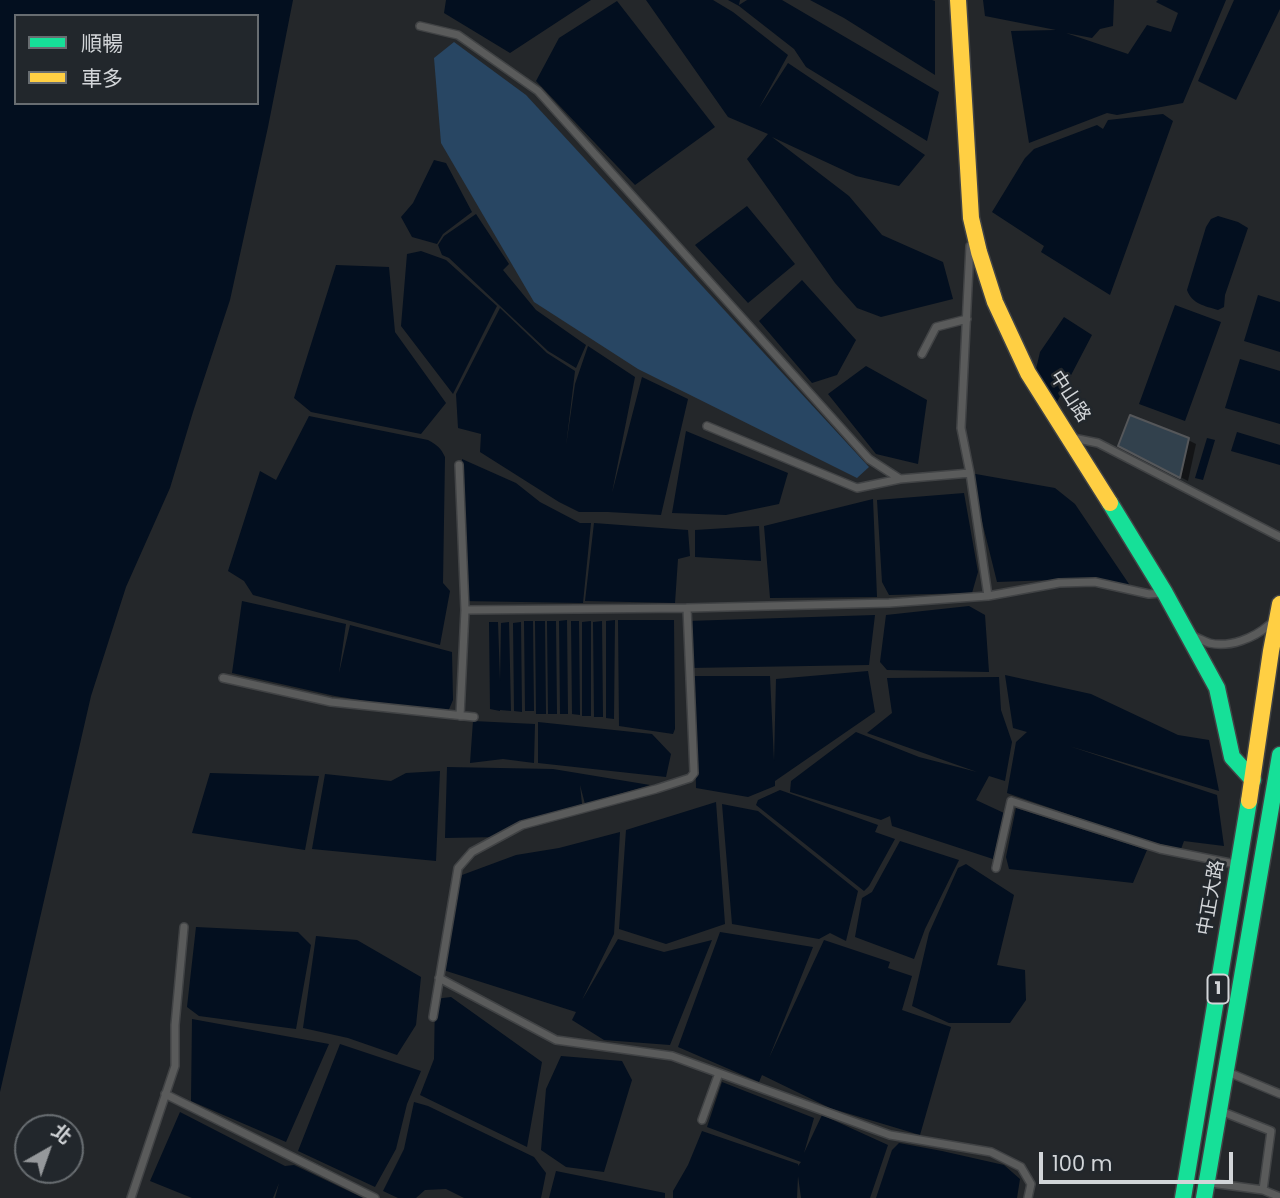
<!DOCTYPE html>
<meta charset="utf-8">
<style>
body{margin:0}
#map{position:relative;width:1280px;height:1198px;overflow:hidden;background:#24272a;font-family:Poppins,"Noto Sans TC",sans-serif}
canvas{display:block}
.legend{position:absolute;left:14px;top:14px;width:245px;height:91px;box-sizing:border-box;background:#22272c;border:2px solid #686d71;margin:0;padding:9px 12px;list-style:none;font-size:21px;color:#d2d5d8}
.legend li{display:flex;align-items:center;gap:14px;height:35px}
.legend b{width:35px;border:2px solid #686d71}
.north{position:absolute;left:14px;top:1114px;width:70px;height:70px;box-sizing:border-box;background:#22272c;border:2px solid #686d71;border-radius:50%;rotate:40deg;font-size:19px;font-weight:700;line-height:28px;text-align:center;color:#d2d5d8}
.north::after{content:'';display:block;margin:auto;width:24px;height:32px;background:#95989b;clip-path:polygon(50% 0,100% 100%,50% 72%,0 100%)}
.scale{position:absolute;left:1039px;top:1152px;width:194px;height:32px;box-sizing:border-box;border:4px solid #d2d5d8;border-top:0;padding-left:9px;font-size:21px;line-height:24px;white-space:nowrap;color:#d2d5d8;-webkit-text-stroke:5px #22272c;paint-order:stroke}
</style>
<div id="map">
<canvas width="1280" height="1198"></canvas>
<ul class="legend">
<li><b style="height:9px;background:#16e098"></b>順暢</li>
<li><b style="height:9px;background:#ffcf43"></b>車多</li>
</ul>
<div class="north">北</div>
<div class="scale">100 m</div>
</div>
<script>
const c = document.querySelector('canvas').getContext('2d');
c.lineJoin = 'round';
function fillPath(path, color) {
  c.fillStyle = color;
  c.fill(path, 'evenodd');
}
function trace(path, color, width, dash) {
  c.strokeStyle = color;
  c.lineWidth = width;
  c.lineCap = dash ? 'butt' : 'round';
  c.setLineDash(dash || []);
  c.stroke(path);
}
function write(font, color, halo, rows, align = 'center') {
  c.font = font + ' Poppins,"Noto Sans TC",sans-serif';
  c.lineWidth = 5;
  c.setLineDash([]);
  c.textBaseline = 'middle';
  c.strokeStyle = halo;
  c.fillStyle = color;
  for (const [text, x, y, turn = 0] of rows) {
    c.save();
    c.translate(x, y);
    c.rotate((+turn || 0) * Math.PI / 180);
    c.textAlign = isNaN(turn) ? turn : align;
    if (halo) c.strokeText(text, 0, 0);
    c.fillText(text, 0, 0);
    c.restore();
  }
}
fillPath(new Path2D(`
 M454,42L526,95L869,467L857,478L638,369L534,302L441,143L434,58Z`), '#284663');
fillPath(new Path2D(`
 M0,0H293L268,127L230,300L193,412L170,488L126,587L91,696L0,1092ZM16,16H257V103H16Z
 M446,0H591L510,53L444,13Z
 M646,0H713L733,12L788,55L759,108L788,63L925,155L899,186L856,176L772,137L849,196L882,235L943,262L953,299L881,317L857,308L835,283L747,159L768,134L728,117Z
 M728,0H740L739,5L747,0H782L939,92L927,141L806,67L794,49L739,6Z
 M810,0H932L935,1V75L844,18Z
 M983,0H1114L1113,26L1100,29L1092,38L1066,33L1128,54L1147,25L1171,32L1178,13L1156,2L1158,0H1226L1183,103L1117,115L1107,113L1029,143L1011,31L1056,30L985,16Z
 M1234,0H1280V9L1236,100L1198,81Z
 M617,1L715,127L635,185L536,81L559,38Z
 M1163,114L1173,121L1110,295L1041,252L1044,246L992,212L1025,158L1034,149L1097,125L1103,129L1108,120Z
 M434,160L446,163L472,212L443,234L437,244L412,237L401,217L413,203Z
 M747,206L795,264L748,303L695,245Z
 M476,214L509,264L503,270L536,310L586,345L576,368L548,351L449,258L442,255L438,245L444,236Z
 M1218,216L1238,222L1248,228L1225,295L1224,307L1218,310C1205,306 1192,304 1187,290L1206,227L1211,219Z
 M421,251L446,260L497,306L453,394L401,326L407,254Z
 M336,265L389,267L395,332L446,403L421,434L311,412L294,398Z
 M802,280L856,340L837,375L812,383L759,321Z
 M1258,295L1280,302V352L1244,341Z
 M1175,305L1221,322L1185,421L1139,404Z
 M500,308L547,353L575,371L566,446L575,384L588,346L635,377L612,493L642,377L688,399L661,515L608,512H579L559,502L480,452L481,434L458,428L456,394Z
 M1064,317L1092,335L1057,402L1036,369L1040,352Z
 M1240,359L1280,371V424L1225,408Z
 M866,366L927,400L918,464L876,454L828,394Z
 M309,416L428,440C437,445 441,448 445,457L443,583L450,591L440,645L253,595L244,581L228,571L260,471L276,480Z
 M686,431L788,473L779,504L726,515L672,513Z
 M1237,432L1280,445V465L1231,451Z
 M1207,438L1215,440L1203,480L1195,478Z
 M462,459L516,483L540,502L580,523H591L583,603L461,601Z
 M970,473L1055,488L1075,504L1131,587L1051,580L997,582Z
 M964,493L978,572L972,593L889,595L882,582L877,500Z
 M873,499L877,597L770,598L764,526Z
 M594,523L688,530L690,556L678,559L675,603L585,601Z
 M759,526L761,561L695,557V530Z
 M242,601L346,624L339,673L350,625L452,652L453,700L447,714L335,696L232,673Z
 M969,606L985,615L989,672L887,670L880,662L886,615Z
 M875,615L869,665L689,668L687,621Z
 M567,620L568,714H560L559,621Z
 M615,620L614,719L606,718V621Z
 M618,620H674L675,729L673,734L619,726Z
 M524,621H533L534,711H525Z
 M535,621H545L546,714H536Z
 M547,621H556L557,714H548Z
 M571,621H579L580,715L572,714Z
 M591,621V716H582V622Z
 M602,621L603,717H594L593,622Z
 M489,622H498L500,681L501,623L509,622L511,711L500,710V711L490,709Z
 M521,622L522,712L514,711L513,623Z
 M868,671L875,712L775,781V786L748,797L696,788L694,676H770L774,761L776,679Z
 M1005,675L1091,694L1178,735L1209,740L1219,791L1069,746L1217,795L1224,846L1184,841L1181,849L1140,839L1007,793L1016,742L1027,732L1013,728Z
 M999,677L1001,710L1012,742L1005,781L989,776L976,800L1004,813L993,859L892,826L890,816L881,820L790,792L791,781L856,732L919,757L977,772L867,733L892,713L887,678Z
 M473,721L535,724L534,763L503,759L470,763Z
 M538,722L652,734L671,754L666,777L538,763Z
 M447,767L553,769L650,785L585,804L580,785L582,804L554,813L501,837L445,838Z
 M440,771L436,861L312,849L325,774L391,781L406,773Z
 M210,773L319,776L305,850L192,833Z
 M780,790L878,825L875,832L895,839L869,886L864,891L756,805L758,800Z
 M716,802L725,924L666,944L619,929L626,830Z
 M722,804L758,811L858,891L846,941L830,933L819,939L732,924Z
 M1016,808L1147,850L1133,883L1009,869L1006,857Z
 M620,832L614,934L582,1000L618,939L664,952L712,940L670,1045L604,1040L572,1020L576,1012L440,969L448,923L462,875L516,855L559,848Z
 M900,841L959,860L925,929L914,959L855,937L862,898L872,892Z
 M966,864L1014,895L997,965L1025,970L1026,1000L1010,1023H949L912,1006L929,933L958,868Z
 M196,927L298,932L311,945L296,1029L199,1016L187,1007Z
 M720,932L813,947L769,1058L824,940L890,962L888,968L912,976L902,1010L951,1027L920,1135L830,1108L762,1075L759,1082L678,1047Z
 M316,936L357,940L421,977L416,1025L397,1055L348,1038L303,1028Z
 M451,997L542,1062L527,1147L420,1095L434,1059L435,999Z
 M192,1019L329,1044L286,1142L191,1101Z
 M340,1044L421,1071L407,1104L396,1149L375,1187L298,1151Z
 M561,1056L622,1061L632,1080L604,1172L566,1167L541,1150L546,1089Z
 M722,1082L814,1118L804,1153L822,1115L888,1145L870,1198H801L798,1176L797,1198H673V1191L688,1165L702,1131L798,1164V1166L801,1162L707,1127Z
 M414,1102L428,1106L534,1157L546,1173L541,1198H464L446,1189L425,1190L416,1198H398L383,1191L404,1149Z
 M180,1112L285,1166L294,1165L363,1198H275L279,1183L273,1198H192L150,1181Z
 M899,1143L942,1151L1004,1165L1020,1179L1017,1198H876L892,1150Z
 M556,1171L665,1193V1198H549Z`), '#030f1f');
fillPath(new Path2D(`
 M1188,440L1196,444L1188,481L1128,450Z`), '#0007');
const building = new Path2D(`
 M1130,415L1189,438L1180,478L1118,446Z`);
fillPath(building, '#32414d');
trace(building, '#55575a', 2);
const lane = new Path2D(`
 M420,26L458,35L538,91L869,459L900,479L970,473
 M970,246L961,428L970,473L988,596
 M922,354L936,327L967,319
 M707,426L857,488L900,479
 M1073,438L1098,443L1280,537
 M459,465L465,610L460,716
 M465,610L687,608L889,603L988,596L1059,583L1095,582L1149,594L1161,593
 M1193,636C1198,638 1204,641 1209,643C1230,648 1254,638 1269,625
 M223,678L331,702L474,717
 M996,868L1011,801L1160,849L1235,864
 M439,978L556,1040L672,1056L890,1135L991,1152L1021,1167L1031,1184L1028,1198
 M433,1017L458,868L472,852L522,825L656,789L690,778L694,773L687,608
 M1230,1073L1280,1094
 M165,1094L375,1198
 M702,1120L719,1073
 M1211,1183L1263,1190L1271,1131L1223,1112
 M1263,1190L1280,1197
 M131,1198L175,1066V1025L184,927`);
const fast = new Path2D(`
 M1110,503L1165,593L1217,688L1232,757L1253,780
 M1183,1198L1249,801
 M1204,1198L1280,755`);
const slow = new Path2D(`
 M958,0L971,218L979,252L995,302L1028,373L1110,503
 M1249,801L1271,651L1280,604`);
trace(lane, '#414345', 10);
trace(fast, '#414345', 19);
trace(slow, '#414345', 19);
trace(lane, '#5a5b5b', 7);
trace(fast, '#16e098', 16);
trace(slow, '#ffcf43', 16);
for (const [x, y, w] of [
 [1218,989,21]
]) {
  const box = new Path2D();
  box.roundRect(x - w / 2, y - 14.5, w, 29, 5);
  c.fillStyle = '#22272c';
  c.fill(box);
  trace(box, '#d2d5d8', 2);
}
write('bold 18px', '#d2d5d8', null, [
 ["1",1218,989]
]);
write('19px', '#d2d5d8', '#22272c', [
 ["中山路",1069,397,57],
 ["中正大路",1212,898,-80]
]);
</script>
